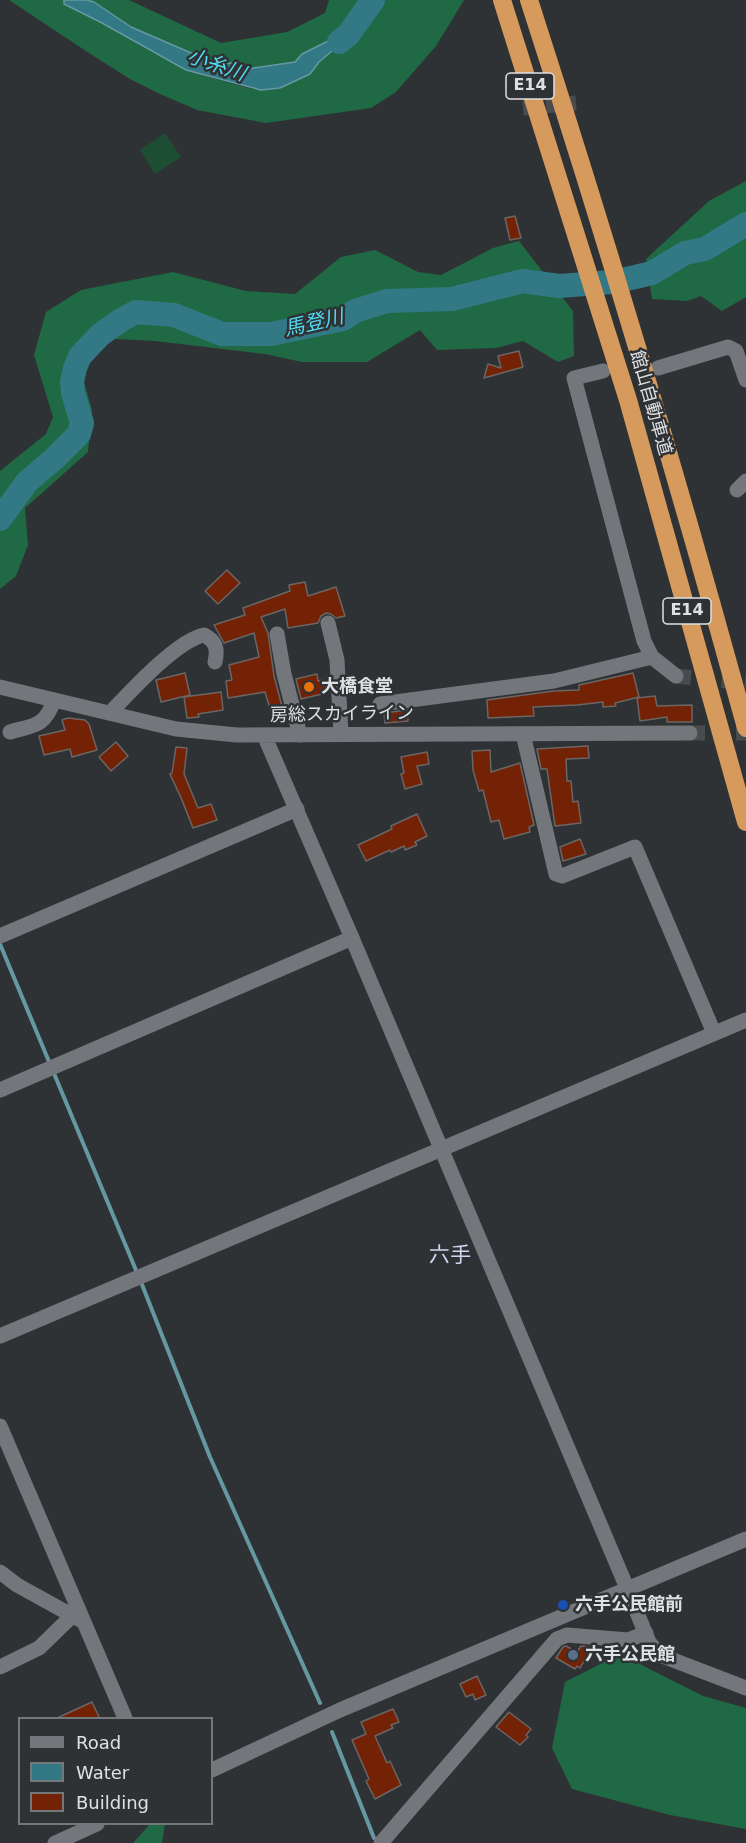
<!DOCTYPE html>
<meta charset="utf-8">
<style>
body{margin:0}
#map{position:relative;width:746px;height:1843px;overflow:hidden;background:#2f3235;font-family:"DejaVu Sans",sans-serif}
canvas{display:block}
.legend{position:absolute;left:18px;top:1717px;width:195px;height:108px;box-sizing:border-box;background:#2f3235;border:2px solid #75787b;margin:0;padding:8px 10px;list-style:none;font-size:18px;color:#dfe0e3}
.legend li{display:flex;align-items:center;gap:12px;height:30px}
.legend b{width:30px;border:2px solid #75787b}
</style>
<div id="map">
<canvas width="746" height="1843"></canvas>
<ul class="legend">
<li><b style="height:8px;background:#73767a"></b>Road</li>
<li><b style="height:16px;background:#327985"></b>Water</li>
<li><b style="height:16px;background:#742206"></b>Building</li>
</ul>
</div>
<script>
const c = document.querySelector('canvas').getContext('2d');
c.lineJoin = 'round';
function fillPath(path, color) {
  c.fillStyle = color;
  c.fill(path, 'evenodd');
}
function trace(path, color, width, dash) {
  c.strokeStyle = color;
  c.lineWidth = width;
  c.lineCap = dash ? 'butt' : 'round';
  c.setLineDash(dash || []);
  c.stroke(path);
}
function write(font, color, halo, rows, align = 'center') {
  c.font = font + ' "DejaVu Sans","Noto Sans JP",sans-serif';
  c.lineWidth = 5;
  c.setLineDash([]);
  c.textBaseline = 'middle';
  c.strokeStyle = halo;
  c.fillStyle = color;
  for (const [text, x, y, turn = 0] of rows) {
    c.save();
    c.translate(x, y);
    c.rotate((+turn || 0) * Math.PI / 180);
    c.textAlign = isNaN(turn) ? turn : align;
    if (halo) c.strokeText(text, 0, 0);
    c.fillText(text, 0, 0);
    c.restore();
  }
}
fillPath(new Path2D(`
 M165,133L181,157L155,174L140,150Z`), '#1d4d33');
fillPath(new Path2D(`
 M9,0H64V4L102,23L150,51L201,75L252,89L310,74L319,62L334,49L338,29L332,39L302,54L295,62L239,70L231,63L219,65L131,27L94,2L87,0H129L221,43L287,32L325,13L329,0H464L436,46L396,92L371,108L266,123L197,110L160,94L130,79L92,55Z
 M746,181V297L722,311L701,296L687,301L652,299L646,259L709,201Z
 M519,241L573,311L574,356L558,362L523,341L496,348L437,350L420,330L367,362H302L265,354L155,341L97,338L80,368L92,410L88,452L25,508L28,545L16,576L0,589V471L46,434L53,417L34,355L46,312L81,290L173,272L246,291L295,294L341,257L375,250L418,272L441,275L493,248Z
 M620,1654L703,1696L746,1708V1829L670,1815L572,1789L552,1748L565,1682Z
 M150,1824H165L162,1843H133Z`), '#1f6a44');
const water = new Path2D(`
 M64,0H87L94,2L131,27L219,65L231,63L240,70L295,62L302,54L332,39L338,29L354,18L359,19L358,27L353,33L319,62L310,74L280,88L261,90L186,70L102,23L64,4Z`);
fillPath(water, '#327985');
trace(water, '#6698a1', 1.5);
trace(new Path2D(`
 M0,944L50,1064
 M53,1071L138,1275
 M141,1282L210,1457L320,1703
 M332,1732L374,1838`), '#6698a1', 4);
trace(new Path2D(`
 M339,42L348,35L373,0
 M0,519L27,482L55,458L79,434L82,423L73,393L72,382L75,368L80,356L100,335L121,320L136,312L174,315L222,334H271L343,319L355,311L387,301L452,299L523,281L559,286L612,282L631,278L652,273L685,253L705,249L746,224`), '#327985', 24);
const building = new Path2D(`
 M515,216L521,238L510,240L505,218Z
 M519,351L523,367L484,378L488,364L501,368L498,356Z
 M227,570L240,583L218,604L205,591Z
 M305,582L308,596L336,587L345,616L336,618L331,614L326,613L321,616L318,623L288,628L285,609L261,617L268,633L274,676L284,714L273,718L265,692L228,698L226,681L232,680L229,665L259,657L254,633L224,643L214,625L245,615L243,608L290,591L289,585Z
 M185,673L190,695L161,702L156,680Z
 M633,673L639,697L615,703L616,706L603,707V702L577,705L533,707L534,716L488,718L487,700L554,691L579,690V685Z
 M317,674L318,681L323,680L325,690L322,691V694L301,699L296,679Z
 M221,692L223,710L198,714L199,717L187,718L184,697Z
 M655,696L657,706L692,705V722H667V717L640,721L637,698Z
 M407,710L408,721L385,723L384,713Z
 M68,718L85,720L89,724L97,750L72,757L70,749L44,755L39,736L65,730L62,720Z
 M116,742L128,756L111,771L99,757Z
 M588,746L589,758L566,759L567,781H571L573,802L578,801L581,823L555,826L547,769H541L537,749Z
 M176,747L187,748L184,774L198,808L211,804L217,820L193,828L182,800L170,774L172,773Z
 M490,750L491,772L520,763L534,825L529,827L530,832L504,839L499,820L491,822L483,790L479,791L473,770L472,751Z
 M427,752L429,764L417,766L422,784L405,789L401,774L404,773L401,757Z
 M417,814L427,836L415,842L417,845L405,850L404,846L391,852L390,850L366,861L358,845L392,829L391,826Z
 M580,839L586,854L563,861L560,847Z
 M566,1646L577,1652L581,1646L592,1647L580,1668L577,1666L575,1669L556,1658L563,1647Z
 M477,1676L486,1695L475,1700L473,1694L466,1697L460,1684Z
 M92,1702L100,1719H55Z
 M393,1709L399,1722L391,1725L393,1728L375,1736L387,1763L390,1761L401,1785L375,1799L366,1781L369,1779L352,1740L366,1734L361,1722Z
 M509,1712L531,1729L526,1735L528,1737L520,1745L496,1727Z`);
fillPath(building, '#742206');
trace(building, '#6b6664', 1.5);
trace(new Path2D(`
 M523,108L576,103
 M676,676L746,683`), '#494c4f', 15, [15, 8]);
trace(new Path2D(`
 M690,733H746`), '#494c4f', 15, [15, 8]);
trace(new Path2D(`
 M658,368L728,347L736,351L746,380
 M603,371L574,378L644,641L652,657L676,676
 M737,490L746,481
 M328,623L337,660L341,734
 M277,634L284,674L300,735
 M380,704L554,681L652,657
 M110,713C130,692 176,641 204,635C216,641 218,649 215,662
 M10,732C34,725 45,727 54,700
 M523,734L556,874L562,876L635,847L714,1033
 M0,936L297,809
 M0,1090L352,938
 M0,1336L746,1020
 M0,1426L125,1718
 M0,1572L17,1585L84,1622
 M627,1588L649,1642L660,1655L746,1688
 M0,1667L39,1648L72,1616
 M381,1843L557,1639L567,1635L628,1640L646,1633`), '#73767a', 15);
trace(new Path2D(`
 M0,687L176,729L237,735L690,733
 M264,735L352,938L627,1588
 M212,1770L340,1710L746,1539
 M55,1843L97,1824`), '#73767a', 15);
trace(new Path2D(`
 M502,0L628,400L746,822
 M529,0C607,241 679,483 746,728`), '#d59a5c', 18);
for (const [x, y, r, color] of [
 [309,687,6,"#e8710a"],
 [563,1605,6,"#1a4fb4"],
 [573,1655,6,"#5c6f8a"]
]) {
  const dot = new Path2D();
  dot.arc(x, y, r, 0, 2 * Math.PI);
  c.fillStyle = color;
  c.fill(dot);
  trace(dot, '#2f3235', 2);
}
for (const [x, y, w] of [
 [530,86,48],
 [687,611,48]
]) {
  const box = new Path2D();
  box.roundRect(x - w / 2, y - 13, w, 26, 4.5);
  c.fillStyle = '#2f3235';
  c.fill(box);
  trace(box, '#dfe0e3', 1.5);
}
write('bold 16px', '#dfe0e3', null, [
 ["E14",530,86],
 ["E14",687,611]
]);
write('18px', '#dfe0e3', '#2f3235', [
 ["館山自動車道",650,403,74],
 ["房総スカイライン",342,715,-1]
]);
write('bold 18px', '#dfe0e3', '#2f3235', [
 ["大橋食堂",321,687],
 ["六手公民館前",575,1605],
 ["六手公民館",585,1655]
], 'left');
write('italic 20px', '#51daf0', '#2f3235', [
 ["小糸川",216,66,19],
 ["馬登川",314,324,-13]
]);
write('21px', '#ced6f2', '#2f3235', [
 ["六手",450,1257]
]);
</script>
